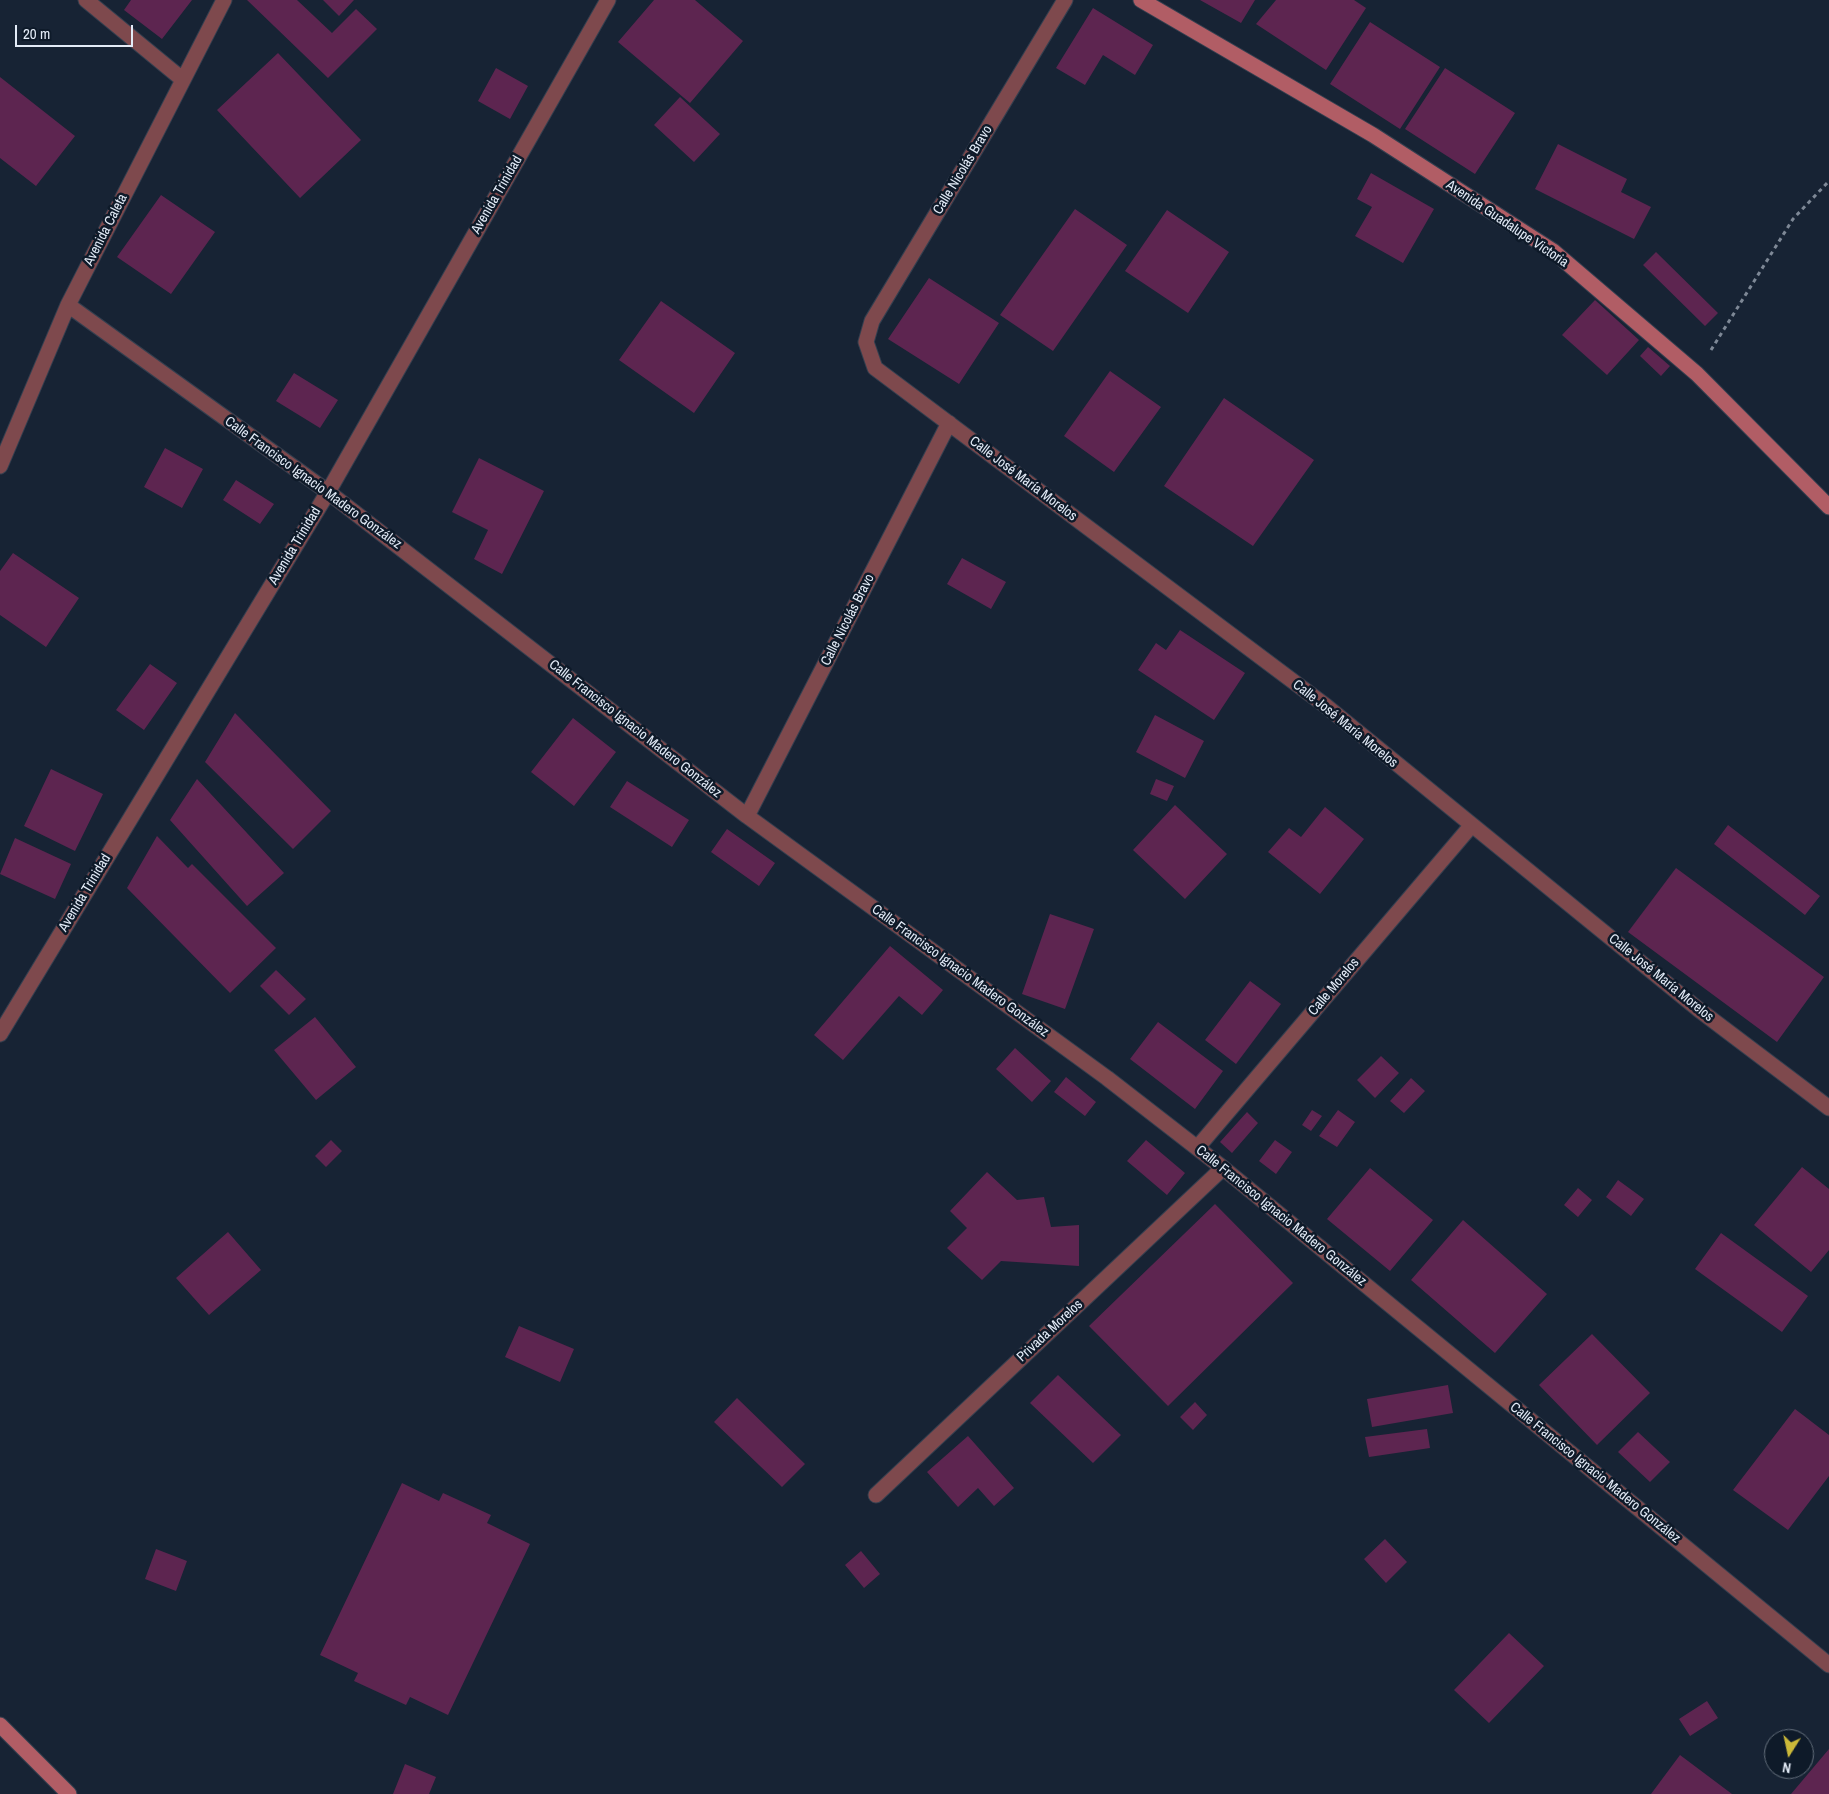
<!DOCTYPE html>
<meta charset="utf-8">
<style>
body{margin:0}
#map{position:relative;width:1829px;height:1794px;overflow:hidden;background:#172334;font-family:"Archivo Narrow",sans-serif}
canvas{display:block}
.north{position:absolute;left:1764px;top:1729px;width:50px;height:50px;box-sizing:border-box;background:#0e1a29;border:1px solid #636e7b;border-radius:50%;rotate:190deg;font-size:14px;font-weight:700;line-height:20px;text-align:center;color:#e3ebf7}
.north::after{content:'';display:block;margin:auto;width:18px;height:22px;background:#cbb939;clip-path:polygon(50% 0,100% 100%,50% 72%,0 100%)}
.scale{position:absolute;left:15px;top:25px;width:118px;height:22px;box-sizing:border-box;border:2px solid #e3ebf7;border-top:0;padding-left:6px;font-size:15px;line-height:18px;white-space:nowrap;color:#e3ebf7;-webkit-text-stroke:4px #0e1a29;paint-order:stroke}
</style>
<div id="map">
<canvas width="1829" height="1794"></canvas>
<div class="north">N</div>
<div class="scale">20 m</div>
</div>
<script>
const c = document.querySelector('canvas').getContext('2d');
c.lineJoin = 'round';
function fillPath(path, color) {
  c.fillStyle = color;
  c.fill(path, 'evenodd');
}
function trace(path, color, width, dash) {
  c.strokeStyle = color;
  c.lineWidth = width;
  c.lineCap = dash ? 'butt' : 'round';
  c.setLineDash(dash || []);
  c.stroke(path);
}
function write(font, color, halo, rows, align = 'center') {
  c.font = font + ' "Archivo Narrow",sans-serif';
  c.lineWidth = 5;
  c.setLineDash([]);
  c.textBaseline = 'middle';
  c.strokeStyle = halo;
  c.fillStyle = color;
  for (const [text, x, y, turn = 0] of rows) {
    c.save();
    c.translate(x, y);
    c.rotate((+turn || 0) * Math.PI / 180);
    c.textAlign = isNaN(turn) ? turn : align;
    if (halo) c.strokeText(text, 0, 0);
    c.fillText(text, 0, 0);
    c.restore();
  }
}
fillPath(new Path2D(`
 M131,0H192L162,39L124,10Z
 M247,0H297L332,33L356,9L377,29L328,78Z
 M323,0H354L339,16Z
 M654,0H695L743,41L690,103L618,42Z
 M1200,0H1255L1241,23Z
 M1276,0H1354L1366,8L1326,70L1256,24Z
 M1093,8L1153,45L1135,75L1103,55L1085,85L1056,68Z
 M1370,22L1440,67L1400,129L1330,84Z
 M278,53L361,140L300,198L217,110Z
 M496,68L528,86L510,119L478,101Z
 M1445,68L1515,113L1475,174L1405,129Z
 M0,77L75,136L36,186L0,158Z
 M680,97L720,134L694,162L654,125Z
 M1558,144L1627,179L1621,192L1651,207L1634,239L1535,189Z
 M1371,173L1434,209L1403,263L1355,236L1372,207L1357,199Z
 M161,195L215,232L171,294L117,257Z
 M1075,209L1127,245L1053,351L1000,315Z
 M1167,210L1229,252L1188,313L1125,271Z
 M1656,252L1718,313L1705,326L1643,265Z
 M929,278L999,323L959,384L888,339Z
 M1595,300L1639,340L1607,375L1562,335Z
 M661,301L735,353L694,413L619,360Z
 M1648,347L1670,366L1661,376L1640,356Z
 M1110,371L1161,407L1114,472L1064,436Z
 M294,373L338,400L320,428L276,401Z
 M1224,398L1314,460L1253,546L1164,486Z
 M165,448L203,469L182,508L144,487Z
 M479,458L544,491L502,574L474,559L488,530L452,512Z
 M236,480L274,504L260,524L223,500Z
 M13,553L79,598L46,647L0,615V571Z
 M962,558L1006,582L991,609L947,584Z
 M1180,630L1245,673L1214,720L1138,670L1156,643L1166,650Z
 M150,664L177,683L144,730L116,710Z
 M235,713L331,811L293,849L205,762Z
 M1155,715L1204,741L1185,778L1136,752Z
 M573,718L616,752L574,806L531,772Z
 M51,769L103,794L75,851L24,826Z
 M197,779L284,873L247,906L170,820Z
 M1156,779L1174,786L1167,801L1150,794Z
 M627,781L689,820L672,847L610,807Z
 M1175,805L1227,854L1185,899L1133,850Z
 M1325,807L1364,839L1320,894L1268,852L1289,828L1301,837Z
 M1728,825L1820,896L1805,915L1714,844Z
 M727,829L775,863L759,886L711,852Z
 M157,836L188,868L192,864L276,948L230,993L127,888Z
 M15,838L71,864L55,899L0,874Z
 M1676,868L1824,977L1777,1042L1628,932Z
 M1050,914L1094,929L1065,1009L1022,994Z
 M890,946L943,990L922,1015L899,996L843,1060L814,1035Z
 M276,970L306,999L289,1015L260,986Z
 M1250,981L1281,1004L1236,1064L1205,1040Z
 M315,1017L356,1067L316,1100L274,1050Z
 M1158,1022L1223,1071L1195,1109L1130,1059Z
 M1015,1048L1051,1081L1032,1102L996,1069Z
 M1381,1056L1399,1073L1375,1098L1357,1080Z
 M1066,1077L1096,1102L1085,1116L1054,1092Z
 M1411,1078L1425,1091L1404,1113L1390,1101Z
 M1312,1110L1322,1116L1311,1131L1302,1125Z
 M1338,1110L1355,1122L1337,1147L1319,1136Z
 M1247,1112L1258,1123L1232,1153L1220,1142Z
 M331,1140L342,1151L326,1167L315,1156Z
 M1146,1140L1185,1173L1167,1195L1127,1161Z
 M1275,1140L1292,1152L1276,1174L1259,1161Z
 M1802,1167L1829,1189V1250L1811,1272L1754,1225Z
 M1370,1168L1433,1220L1390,1271L1327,1219Z
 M987,1172L1017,1200L1044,1197L1051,1227L1079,1225V1266L1001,1261L982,1280L947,1248L967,1228L950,1211Z
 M1618,1180L1644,1199L1631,1216L1606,1197Z
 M1578,1188L1592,1200L1578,1217L1564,1205Z
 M1215,1204L1293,1283L1168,1406L1089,1326Z
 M1463,1220L1547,1294L1495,1353L1411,1280Z
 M228,1232L261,1270L209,1315L176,1278Z
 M1721,1233L1808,1296L1782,1332L1695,1269Z
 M519,1326L574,1349L560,1382L505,1357Z
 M1592,1334L1650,1393L1597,1445L1539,1385Z
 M1058,1375L1121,1435L1093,1463L1030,1403Z
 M1448,1385L1453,1413L1372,1427L1367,1399Z
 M737,1398L805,1464L782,1487L714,1422Z
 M1195,1402L1207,1415L1193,1430L1180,1417Z
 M1795,1409L1829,1435V1476L1788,1530L1733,1490Z
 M1427,1429L1430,1448L1369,1457L1365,1437Z
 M1638,1432L1670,1462L1650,1482L1618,1452Z
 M968,1436L1014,1488L994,1506L978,1488L958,1507L927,1472Z
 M402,1483L439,1501L443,1493L491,1515L487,1523L530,1544L448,1715L410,1697L406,1705L354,1681L358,1673L320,1655Z
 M1385,1539L1407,1562L1386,1583L1364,1559Z
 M156,1549L187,1561L176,1591L145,1579Z
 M861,1551L880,1574L864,1588L845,1565Z
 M1509,1633L1544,1666L1489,1723L1454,1690Z
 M1707,1701L1718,1718L1690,1736L1679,1719Z
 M1829,1749V1794H1791Z
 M1680,1755L1732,1794H1651Z
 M405,1764L436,1777L429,1794H393Z`), '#5d2550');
const street = new Path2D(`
 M86,0L182,79
 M1065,0L872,321L866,342L875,368L1326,706L1698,1009L1829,1108
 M68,305L328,492L747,816L1107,1078L1223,1168L1829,1665
 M0,466L68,305L224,0
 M747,816L949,423
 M0,1034L328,492L608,0
 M1197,1148L1471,826
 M876,1495L1223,1168`);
const secondary = new Path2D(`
 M1141,0L1373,135L1553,251L1697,374L1829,507
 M0,1725L69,1794`);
trace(street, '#343f4f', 17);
trace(secondary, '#343f4f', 17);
trace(new Path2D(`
 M1711,350L1793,219L1829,181`), '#7e8896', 3, [4, 4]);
trace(street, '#7e494d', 15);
trace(secondary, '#b15d65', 15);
write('14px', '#e3ebf7', '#0e1a29', [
 ["Calle Nicolás Bravo",963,170,-59],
 ["Avenida Trinidad",497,195,-60],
 ["Avenida Guadalupe Victoria",1507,224,34],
 ["Avenida Caleta",106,230,-63],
 ["Calle José María Morelos",1023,479,37],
 ["Calle Francisco Ignacio Madero González",313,483,36],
 ["Avenida Trinidad",295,546,-59],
 ["Calle Nicolás Bravo",848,620,-63],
 ["Calle José María Morelos",1345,724,39],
 ["Calle Francisco Ignacio Madero González",635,729,38],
 ["Avenida Trinidad",85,893,-59],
 ["Calle Francisco Ignacio Madero González",960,971,36],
 ["Calle José María Morelos",1661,978,39],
 ["Calle Morelos",1334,987,-50],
 ["Calle Francisco Ignacio Madero González",1281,1216,39],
 ["Privada Morelos",1050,1331,-43],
 ["Calle Francisco Ignacio Madero González",1595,1473,39]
]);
</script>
